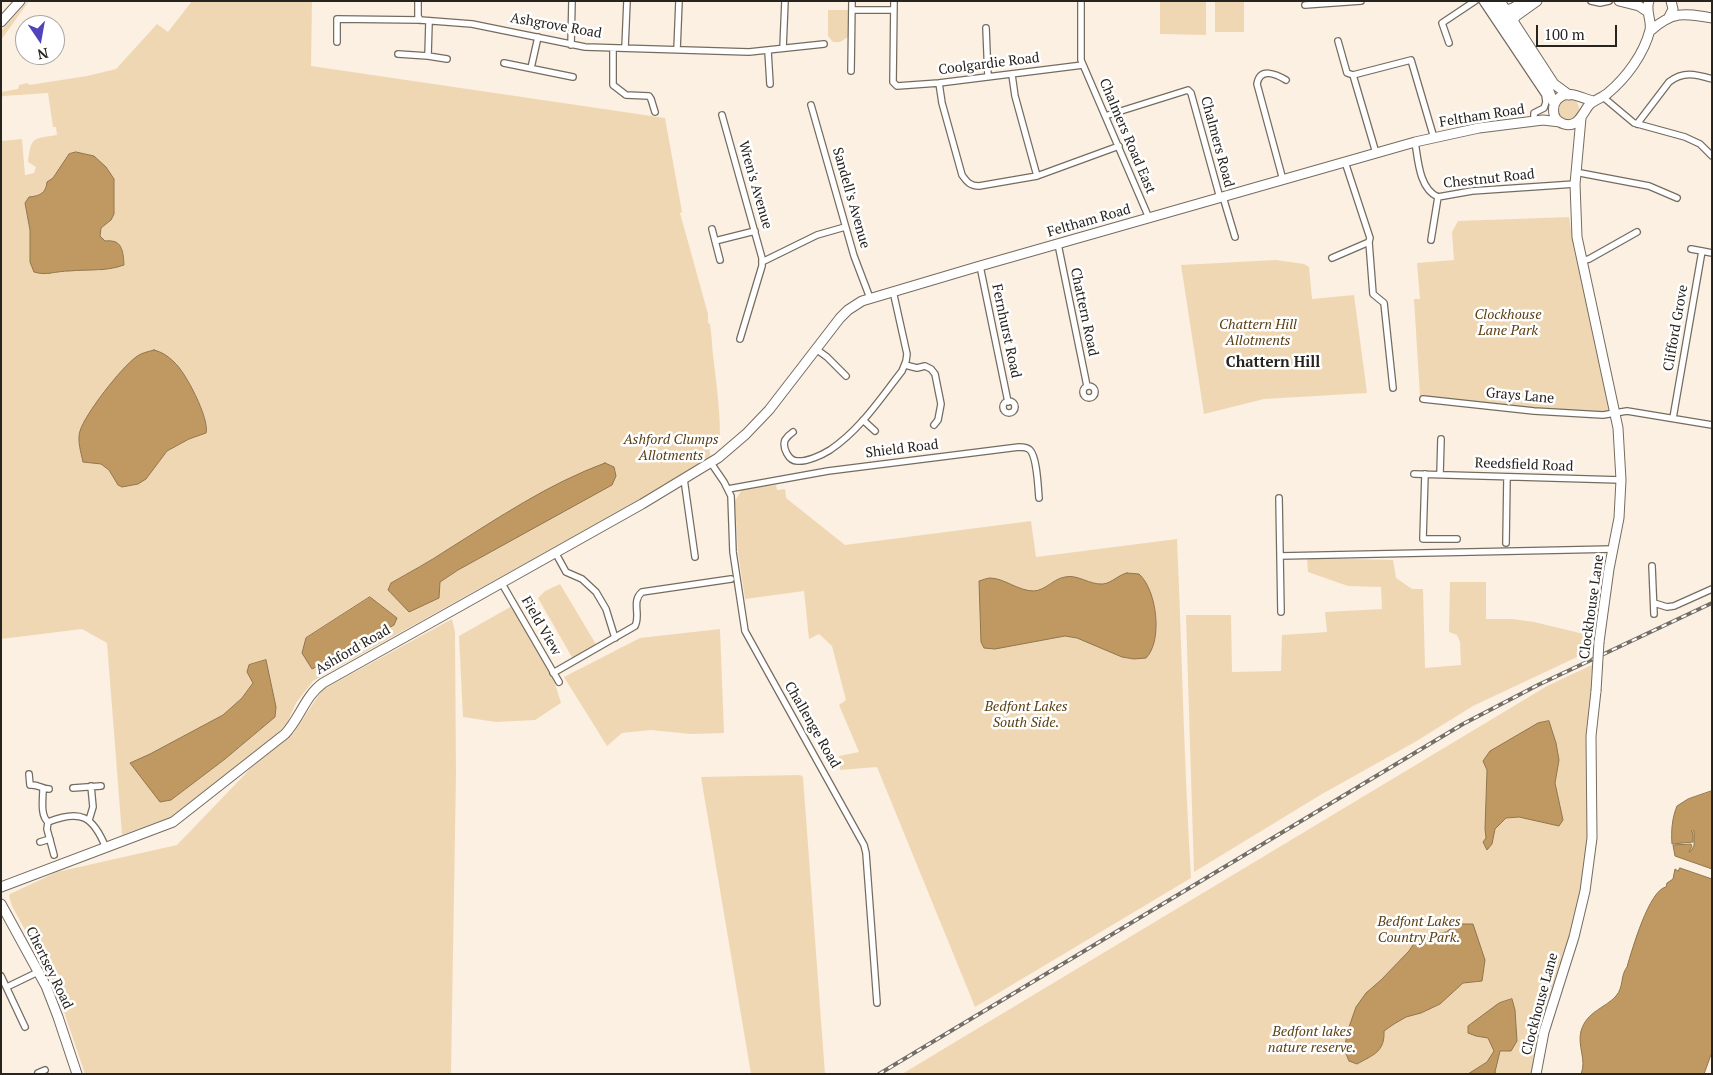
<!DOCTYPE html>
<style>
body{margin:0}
#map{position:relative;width:1713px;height:1075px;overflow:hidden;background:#fbf0e2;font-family:"PT Serif",serif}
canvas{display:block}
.frame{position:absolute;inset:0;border:2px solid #27231e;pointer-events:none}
.north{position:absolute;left:15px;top:15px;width:50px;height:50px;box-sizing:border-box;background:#fff;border:1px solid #a9a7a5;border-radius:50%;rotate:168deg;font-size:14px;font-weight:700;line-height:20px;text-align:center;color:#27231e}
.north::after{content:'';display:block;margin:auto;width:18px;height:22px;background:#5044bb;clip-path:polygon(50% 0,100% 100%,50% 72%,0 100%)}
.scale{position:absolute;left:1536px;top:25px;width:81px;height:22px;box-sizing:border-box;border:2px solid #27231e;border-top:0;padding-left:6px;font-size:15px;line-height:18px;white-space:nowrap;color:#27231e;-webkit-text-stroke:4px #fff;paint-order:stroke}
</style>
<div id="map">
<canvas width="1713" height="1075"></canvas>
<div class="frame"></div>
<div class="north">N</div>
<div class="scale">100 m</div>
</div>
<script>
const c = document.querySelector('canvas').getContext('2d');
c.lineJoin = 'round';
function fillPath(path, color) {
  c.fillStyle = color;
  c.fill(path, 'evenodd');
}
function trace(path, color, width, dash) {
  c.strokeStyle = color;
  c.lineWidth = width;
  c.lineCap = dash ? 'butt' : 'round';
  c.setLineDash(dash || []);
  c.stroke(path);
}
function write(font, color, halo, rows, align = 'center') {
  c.font = font + ' "PT Serif",serif';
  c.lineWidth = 5;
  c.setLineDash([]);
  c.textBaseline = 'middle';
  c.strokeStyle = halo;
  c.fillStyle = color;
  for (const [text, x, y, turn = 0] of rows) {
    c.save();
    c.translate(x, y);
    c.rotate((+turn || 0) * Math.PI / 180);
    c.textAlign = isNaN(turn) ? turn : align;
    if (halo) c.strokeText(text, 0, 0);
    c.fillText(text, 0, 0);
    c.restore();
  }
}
fillPath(new Path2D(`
 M28,1H29L1,40V31Z
 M192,1H312L311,66L665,118L682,212L680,213L708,314V323L710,324C712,337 712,350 714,363C717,388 720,412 720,438L708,440L711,460L313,681L296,703L287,723L272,739L171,817L122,835L107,643L82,629L1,639V141L22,139L25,175L34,173L36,167L28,162C31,136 33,139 57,135L56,127H53L48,93L3,96L1,99V92L18,89L19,85L28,83L29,85L87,76L116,69L157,24L168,32ZM69,154L114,179V214L111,220L101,228L100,236L104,241L113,240L99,271C84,269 66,268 52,274L30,262V230L25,203L29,197C40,196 46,193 48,182L53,178ZM136,357L176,363C185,377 210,417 206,432L189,439L167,451L146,479L118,485L109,470L101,464L92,409L121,372ZM579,473L458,570L440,582L391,583L445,552L513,508ZM370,597L397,618L306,638ZM247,672L275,717L225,759L171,800L130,763L150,754L223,715L242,698L253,683Z
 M1160,1H1206V35L1160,34Z
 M1215,1H1244V32H1215Z
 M828,10H849L848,37L840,42H833L828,36Z
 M1557 109a11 11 0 1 1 22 0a11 11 0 1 1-22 0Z
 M1569,217L1575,253L1584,286L1610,408L1605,414L1540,410L1420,397L1414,299H1420L1417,263L1454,260L1452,232L1458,221Z
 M1276,260L1304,264L1309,267L1312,299L1354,295L1367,393L1264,399L1204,414L1181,265Z
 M776,485L777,490L785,489L786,498L845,545L1031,521L1036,557L1177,539C1182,652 1184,765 1191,878L975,1007L877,767L840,770L839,756L859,752L839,705L846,700L832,646L819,634L809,639L804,591L745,599L738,552L735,501L742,489Z
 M1307,558L1393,560L1396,578L1412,589H1423L1425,668L1461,665L1460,642L1457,635L1449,632L1450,582H1486V619H1512L1534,622L1588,635L1592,650L1473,706L1415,742L1322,794L1194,872L1186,615H1231L1232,672L1281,671L1282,635L1327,632L1325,612L1382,609L1381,587L1348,586L1308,572Z
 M560,584L597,646L573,659L538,598L545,591Z
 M512,606L553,677L561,703L535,720L496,722L463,717L459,636Z
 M452,619L455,632L456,773L451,1074H85L55,985L12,906L9,896L10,894L57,872L177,845L252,767L293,734L322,690Z
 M720,629L724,733L691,734L651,730L622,733L607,746L564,677L640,638Z
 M1594,664L1587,744V841L1581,891L1567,945L1543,1018L1531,1074H902L1547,686Z
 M800,775L803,777L825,1074H751L701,777Z`), '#f0d7b4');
const water = new Path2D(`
 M76,152L94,156L106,167L114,179V214L111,220L101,228L100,236L105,241C122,239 123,250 124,265C104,272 89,269 69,271C56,271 47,276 34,272L30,262V230L25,203L29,197C40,196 46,193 47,182L53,178L69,154Z
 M154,350C162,352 168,356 174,362C185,371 210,419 206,433L189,439L167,451L146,479L138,484L122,487L118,485L109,470L101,464L83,462C81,452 77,441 80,431C85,414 121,368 136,357C141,353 147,352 154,350Z
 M605,463L614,467L616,476L612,485L458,570L440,582L439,598L409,612L388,590L391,583C410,572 429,562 447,550C498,518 548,484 605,463Z
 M1127,573L1139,574C1157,590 1163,641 1146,658L1134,659L1122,657L1077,638L1065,636L995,649L984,648L981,642L979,581C983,580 987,578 990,578C1004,578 1018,591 1034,591C1046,590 1053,579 1065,577C1078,574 1089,585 1103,584C1112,583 1118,575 1127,573Z
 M370,597L397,618L394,625L312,669L302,653L306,638Z
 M266,660L276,707L275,717L225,759L171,800L160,802L130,763L150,754L223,715L242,698L253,683L247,672L249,665Z
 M1549,721L1556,743L1559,760L1555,783L1563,820L1559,826L1519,817L1506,818L1495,829L1492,844L1487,850L1483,842L1486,838L1485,829L1487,770L1483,761L1490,751L1538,723Z
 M1712,791V869L1675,856L1673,845L1691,844L1692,846L1689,852H1690L1694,846V831H1691L1693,833V842L1672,844C1671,831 1672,818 1677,806L1688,799Z
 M1680,868L1712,879V1052L1704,1074H1581C1587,1060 1577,1046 1581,1031C1587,1011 1604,1009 1616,996C1624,987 1620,976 1627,967C1632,950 1649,890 1666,887L1667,883L1673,879L1675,869L1678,871Z
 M1457,924H1473L1485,960L1482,981L1463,983L1440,1004L1421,1013L1406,1017L1394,1024L1384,1031C1385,1052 1373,1055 1357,1064L1349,1061L1344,1049L1349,1027L1356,1007L1366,993L1381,980L1409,951L1418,937L1446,932Z
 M1512,999L1515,1010L1517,1041L1511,1051H1500L1495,1072L1496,1074H1468L1487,1062L1494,1051L1488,1038L1476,1036L1468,1033V1026L1499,1003Z`);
fillPath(water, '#bf9961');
trace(water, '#91764d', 1);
const street = new Path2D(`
 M418,1V16L420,20
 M894,1L893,82L897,86L939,83L1083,65
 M1081,1V60L1149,218
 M1482,1L1545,95L1546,102L1544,108L1534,113V121
 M1591,1L1600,3L1609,1
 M1305,5L1361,1
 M852,10H894
 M986,28L988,77
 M1338,41L1347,73L1353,75
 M337,42V19L420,20L472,24L585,47L749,52L824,44
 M1449,43L1442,23L1475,1
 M571,45L572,1
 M613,48V85L626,95L649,96L651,99L655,112
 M625,48L627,1
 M783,48L785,1
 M677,50L679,1
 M768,51L770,84
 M398,54L428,56L447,59
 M428,56L429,22
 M504,63L573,77
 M531,68L538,37
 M851,71L852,1
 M1012,75L1015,96L1037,176
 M939,83L942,103L962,175C967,182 970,186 979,186L1037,176L1119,146
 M1603,97L1634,123L1685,137L1700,144L1712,156
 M811,105L854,256L870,298
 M722,115L762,258V266L740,339
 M1105,116L1188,90L1191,93L1220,198
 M1637,124L1669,82C1683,71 1695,74 1712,79
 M1415,142C1418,159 1419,189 1438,197L1472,191L1575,184
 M1376,153L1353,75L1411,60L1434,138
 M1575,172L1649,186L1677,198
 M1283,180L1257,84C1260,67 1276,74 1286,80
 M1223,197L1235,237
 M712,229L720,260
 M1431,240L1438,197
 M715,241L755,231
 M1369,242L1373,294L1384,303L1393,388
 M1058,244L1087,386
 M1691,249L1702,251
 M1332,258L1369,242L1370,238L1345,162
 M1581,261L1589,259L1637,232
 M762,262L817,235L845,227
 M980,266L1008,402
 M816,349L827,357L846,376
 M905,365L917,368L925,366L931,369L935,374L941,404L938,420L934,425
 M1083 392a6 6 0 1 1 12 0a6 6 0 1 1-12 0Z
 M1423,399L1534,411L1603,415L1627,411L1712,425
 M1003 407a6 6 0 1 1 12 0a6 6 0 1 1-12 0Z
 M1673,418L1702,251L1712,253
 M863,420L875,431
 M793,432C790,434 787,437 785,440C782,448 789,461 797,461C807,462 822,455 830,450C860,430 880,399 902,371L906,361L907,354L893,291
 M711,463L724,482L731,496L733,552L745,631L864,845L866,853L877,1003
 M1414,474L1621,480
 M1425,474L1423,539H1457
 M1440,474L1441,439
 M684,479L695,557
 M728,489L828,471L1019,447C1023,447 1027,447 1030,450C1037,457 1038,487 1039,498
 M1279,498L1281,612
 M1506,543L1507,477
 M555,552L566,572L582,579L596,592L606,609L615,638
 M1280,556L1614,549
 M1652,566L1654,614
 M501,582L559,682
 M1654,603L1667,607L1674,606L1712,589
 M553,673L635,626C641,615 631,601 642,592L731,579
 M29,774L30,785C38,784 42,789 49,789
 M73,788L101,786
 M43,789C43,800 40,815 48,822
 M89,820L93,807L91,786
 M40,842L50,839
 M54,855L47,829L48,822C81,809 93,816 106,848
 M1,976L25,1027
 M7,987L38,972
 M38,1073L45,1070`);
const secondary = new Path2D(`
 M1490,1L1549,91L1554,104
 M1500,1L1554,84L1569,95
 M1619,1L1639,6L1648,12
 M1506,10L1513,8L1524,1
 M1669,17L1673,9L1671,1
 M1513,21L1516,16L1537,1
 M1,22L20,1
 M1650,31C1673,11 1683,13 1712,18
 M1593,101C1584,99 1572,92 1564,95C1550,100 1550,120 1564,124C1578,128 1582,114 1589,105C1594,100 1602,98 1608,93C1626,78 1644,54 1650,30C1652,20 1645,11 1649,1
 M1581,118L1575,184L1577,237L1618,428L1621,480L1619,518L1609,569L1599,642
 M1,887L173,822L285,734C300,718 305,696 323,683L642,504L718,458L746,434L769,410L840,318L848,310L862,301L980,266L1415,142L1479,128L1543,120L1560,122
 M1,904L46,986L58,1017L77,1074
 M1536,1074L1544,1032L1574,937L1585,891L1592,838L1591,736L1596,691`);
trace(street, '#756c60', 8);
trace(secondary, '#756c60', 11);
trace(street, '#fff', 5.5);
trace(secondary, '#fff', 9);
const rail = new Path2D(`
 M879,1074L1463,724L1538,685L1712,603`);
trace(rail, '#746e66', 4);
trace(rail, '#fff', 2, [5.5]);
const secondaryBridge = new Path2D(`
 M1596,691L1599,642`);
trace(secondaryBridge, '#756c60', 11, []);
trace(secondaryBridge, '#fff', 9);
write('14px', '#27231e', '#fff', [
 ["Ashgrove Road",556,26,10],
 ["Coolgardie Road",989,64,-7],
 ["Feltham Road",1482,116,-9],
 ["Chalmers Road East",1127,136,67],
 ["Chalmers Road",1217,142,75],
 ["Chestnut Road",1489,179,-6],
 ["Wren's Avenue",755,185,74],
 ["Sandell's Avenue",851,198,74],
 ["Feltham Road",1089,221,-16],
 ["Chattern Road",1084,312,78],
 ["Clifford Grove",1676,328,-80],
 ["Fernhurst Road",1006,331,78],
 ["Grays Lane",1520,396,5],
 ["Shield Road",902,449,-7],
 ["Reedsfield Road",1524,465,2],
 ["Clockhouse Lane",1592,607,-82],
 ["Field View",541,626,60],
 ["Ashford Road",353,650,-30],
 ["Challenge Road",812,725,60],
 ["Chertsey Road",49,968,64],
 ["Clockhouse Lane",1540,1004,-75]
]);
write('italic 14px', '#5b4014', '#fff', [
 ["Clockhouse",1508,315],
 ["Lane Park",1508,331],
 ["Chattern Hill",1258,325],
 ["Allotments",1258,341],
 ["Ashford Clumps",671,440],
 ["Allotments",671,456],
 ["Bedfont Lakes",1026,707],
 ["South Side.",1026,723],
 ["Bedfont Lakes",1419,922],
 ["Country Park.",1419,938],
 ["Bedfont lakes",1312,1032],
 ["nature reserve.",1312,1048]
]);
write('bold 15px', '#27231e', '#fff', [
 ["Chattern Hill",1273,363]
]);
</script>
